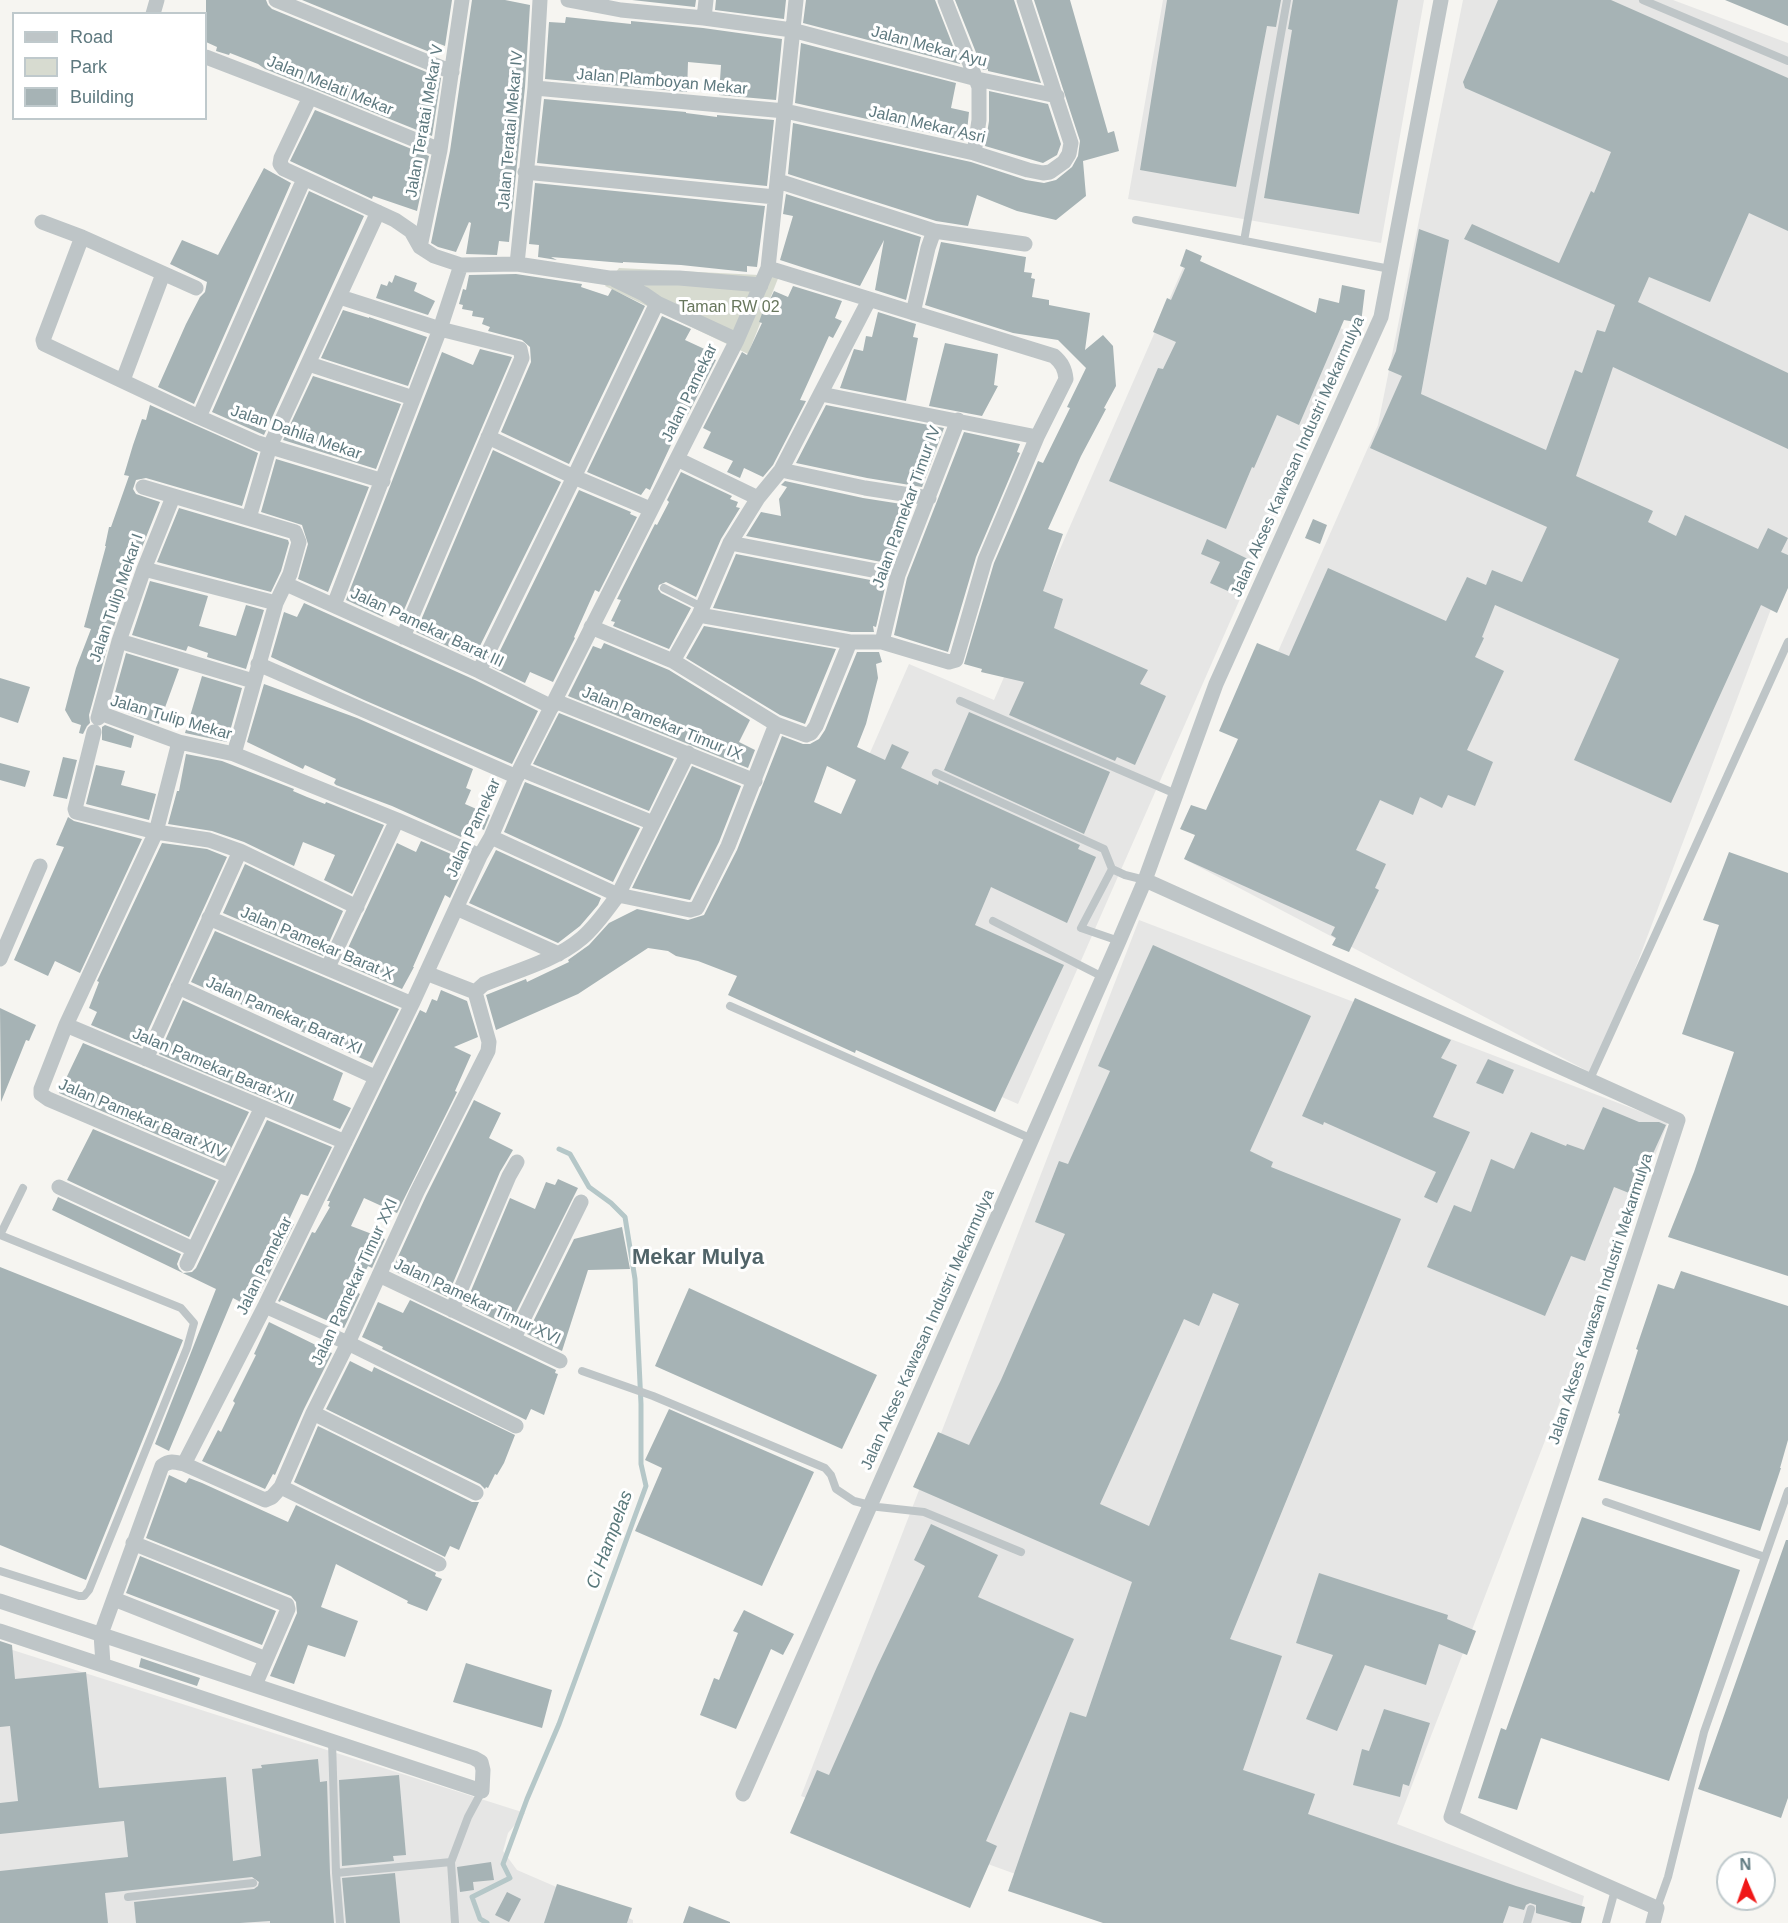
<!DOCTYPE html>
<style>
body{margin:0}
#map{position:relative;width:1788px;height:1923px;overflow:hidden;background:#f6f5f1;font-family:Arial,sans-serif}
canvas{display:block}
.legend{position:absolute;left:12px;top:12px;width:195px;height:108px;box-sizing:border-box;background:#fff;border:2px solid #bfc9cc;margin:0;padding:8px 10px;list-style:none;font-size:18px;color:#5e797f}
.legend li{display:flex;align-items:center;gap:12px;height:30px}
.legend b{width:30px;border:2px solid #bfc9cc}
.north{position:absolute;left:1716px;top:1851px;width:60px;height:60px;box-sizing:border-box;background:#fff;border:2px solid #bfc9cc;border-radius:50%;rotate:358deg;font-size:16px;font-weight:700;line-height:24px;text-align:center;color:#5e797f}
.north::after{content:'';display:block;margin:auto;width:21px;height:27px;background:#f01717;clip-path:polygon(50% 0,100% 100%,50% 72%,0 100%)}
</style>
<div id="map">
<canvas width="1788" height="1923"></canvas>
<ul class="legend">
<li><b style="height:8px;background:#bec5c7"></b>Road</li>
<li><b style="height:16px;background:#d7dbd0"></b>Park</li>
<li><b style="height:16px;background:#a6b3b5"></b>Building</li>
</ul>
<div class="north">N</div>
</div>
<script>
const c = document.querySelector('canvas').getContext('2d');
c.lineJoin = 'round';
function fillPath(path, color) {
  c.fillStyle = color;
  c.fill(path, 'evenodd');
}
function trace(path, color, width, dash) {
  c.strokeStyle = color;
  c.lineWidth = width;
  c.lineCap = dash ? 'butt' : 'round';
  c.setLineDash(dash || []);
  c.stroke(path);
}
function write(font, color, halo, rows, align = 'center') {
  c.font = font + ' Arial,sans-serif';
  c.lineWidth = 6;
  c.setLineDash([]);
  c.textBaseline = 'middle';
  c.strokeStyle = halo;
  c.fillStyle = color;
  for (const [text, x, y, turn = 0] of rows) {
    c.save();
    c.translate(x, y);
    c.rotate((+turn || 0) * Math.PI / 180);
    c.textAlign = isNaN(turn) ? turn : align;
    if (halo) c.strokeText(text, 0, 0);
    c.fillText(text, 0, 0);
    c.restore();
  }
}
fillPath(new Path2D(`
 M1163,0H1424L1381,243L1128,199Z
 M1463,0H1673L1788,43V564L1595,1075L1186,860L1378,425Z
 M1186,261L1356,335L1018,1104L764,994L909,664L994,700Z
 M1139,920L1668,1122L1397,1824L1584,1896L1578,1923H1150L801,1796Z
 M0,1646L525,1813L508,1833L503,1851L517,1870L633,1920V1923H0Z`), '#e6e6e5');
fillPath(new Path2D(`
 M619,268L779,276L748,354L605,286Z`), '#d7dbd0');
trace(new Path2D(`
 M487,1923L480,1919L472,1897L510,1878L503,1864L527,1799L559,1724L646,1486L641,1464V1404L635,1279L625,1217L611,1203L589,1187L570,1154L559,1149`), '#b5c7c8', 5);
fillPath(new Path2D(`
 M206,0H266L268,5L272,9L441,78L432,136L265,69L258,64L230,53L229,55L216,51L217,47L206,42Z
 M302,0H452L445,46L435,42L432,53Z
 M472,0H505L530,5L525,87L509,242L499,241L497,255L466,254L471,223L469,222L456,252L438,247L431,243L450,151Z
 M632,0H696L695,7Z
 M716,0H786L784,19L715,10Z
 M806,0H935L960,64L803,23Z
 M955,0H1014L1041,83L988,71V69L983,70Z
 M1034,0H1070L1108,133L1114,131L1119,151L1083,161L1086,196L1056,220L1017,211L977,195L968,226L936,221L788,174L793,123L971,162L1026,180L1044,183L1056,180L1072,167L1078,156L1080,141Z
 M1167,0H1281L1276,27L1267,26L1236,187L1140,170Z
 M1293,0H1398L1359,214L1264,198L1292,30L1288,29Z
 M1498,0H1611L1788,78V231L1749,213L1710,302L1649,277L1638,302L1788,373V449L1613,367L1576,476L1653,511L1648,522L1676,536L1685,515L1758,549L1768,528L1788,538L1781,552L1788,555V588L1777,613L1761,605L1671,803L1574,760L1619,659L1495,605L1482,637L1484,638L1475,657L1504,671L1467,750L1493,762L1475,806L1448,795L1442,808L1420,797L1413,815L1380,800L1356,850L1386,864L1375,888L1379,890L1349,952L1332,945L1336,938L1331,935L1335,927L1184,859L1195,835L1180,829L1191,805L1206,810L1238,739L1219,731L1257,643L1289,656L1328,568L1446,621L1467,577L1486,585L1492,570L1522,582L1547,527L1370,448L1402,376L1388,370L1396,351L1419,229L1449,240L1421,394L1546,450L1575,370L1582,373L1597,330L1605,332L1615,305L1464,239L1472,224L1559,263L1591,191L1594,193L1611,152L1465,88L1463,82Z
 M1725,0H1788V26Z
 M566,17L631,24V21L703,28L782,39L776,100L719,95L721,65L688,62L687,92L545,79L549,22L565,23Z
 M801,43L956,83L951,108L969,112L966,141L795,103Z
 M989,91L1048,104L1061,144L1057,155L1043,163L985,146L989,121Z
 M544,99L686,112V113L717,117V115L774,120L767,186L537,163Z
 M315,110L429,156L417,211L373,196L372,199L290,161Z
 M264,168L291,183L194,404L158,387L186,324L200,297L205,292L207,282L170,264L182,240L218,255Z
 M535,183L765,206L757,267L747,266V272L681,265L623,262V263L551,257L557,260L538,257L539,245L529,244Z
 M309,191L364,216L264,435L212,412Z
 M786,194L921,237L906,300L875,290L884,240L860,286L780,260L793,216L783,214Z
 M941,242L1026,257L1024,272L1032,273L1031,278L1035,279L1032,297L1049,300V305L1090,313L1085,350L1103,335L1113,346L1116,386L1104,408L1106,409L1081,456L1048,529L1063,534L1043,591L1063,599L1054,628L1148,670L1140,684L1166,696L1135,765L1117,757L1115,761L1009,715L1024,682L981,672L982,669L964,664L994,563L1038,461L1043,463L1070,408L1067,407L1086,368L1058,340L1013,333L925,305Z
 M1186,249L1202,256L1200,261L1316,313L1319,298L1339,303L1342,285L1365,290L1361,323L1344,320L1299,425L1277,415L1254,468L1252,467L1226,529L1109,481L1158,368L1163,369L1176,342L1153,332L1167,298L1171,300L1185,268L1180,266Z
 M516,274L582,284L581,287L608,296L612,289L645,306L569,464L501,432L531,362L530,347L522,340L488,331L490,327L482,324L484,318L472,316L473,311L462,309L463,305L459,304L463,289L466,290L469,275Z
 M395,275L417,283L414,291L435,301L428,315L376,298L381,284L387,286L389,281L392,283Z
 M793,286L842,301L835,318L842,321L833,338L829,336L800,400L806,401L773,465L763,477L744,468L740,478L727,472L733,461L703,448L711,432L703,428L742,352L747,355L762,323L759,322L764,308H766L774,291L788,297Z
 M343,310L369,318V317L427,337L408,386L321,358Z
 M878,312L916,324L913,337L918,338L906,401L840,388L854,349L863,351L866,336L872,337Z
 M662,316L691,329L685,340L711,352L708,357L716,360L685,420L683,419L650,490L646,488L641,495L587,472Z
 M945,343L998,354L994,385L998,386L982,416L929,406Z
 M480,349L512,357L404,610L391,605L390,608L387,607L383,617L346,600L442,352L473,365Z
 M313,376L401,404L376,469L283,440Z
 M150,405L258,453L242,506L146,478L136,480L133,489L136,494L160,502L135,565L110,638L89,715L90,723L87,726L83,734L79,733L81,725L72,722L65,710L76,668L91,629L84,627L106,546H105L109,527H111L129,476L124,475L133,445L142,419L146,420Z
 M826,405L944,428L922,487L867,478L796,463Z
 M964,432L1020,444L1017,452L1020,453L976,557L948,652L894,635L907,578Z
 M493,450L561,482L474,658L416,632Z
 M276,459L369,487L328,592L298,579L308,544L302,525L261,512Z
 M681,472L732,496L730,499L738,502L736,507L740,508L721,539L696,597L666,582L659,585L658,589L661,593L691,608L669,649L613,626L615,622L611,621L621,600L617,599L655,524L657,525L669,502L667,500Z
 M785,481L863,498L914,506L892,564L746,536L761,512L781,516L779,499L787,487L781,485Z
 M579,490L631,512L630,514L637,517L599,592L595,590L574,637L575,638L553,682L530,672L525,683L492,667Z
 M179,508L288,540L289,543L281,571L271,592L157,562Z
 M1313,519L1327,525L1320,544L1305,538Z
 M1207,539L1254,562L1239,596L1210,583L1220,562L1201,554Z
 M736,554L886,583L876,627L873,626L874,632H851L713,608Z
 M150,581L208,596L199,626L236,636L246,605L264,610L246,669L207,657L208,653L188,646L186,651L132,635Z
 M304,603L475,680L538,711L512,764L364,700L271,657L284,612L297,617Z
 M704,626L836,649L805,724L780,715L686,658Z
 M604,643L669,670L750,720L739,742L755,750L748,768L568,696L593,646L601,649Z
 M857,652H879L882,662L876,664L878,678L866,724L857,747L885,760L892,744L909,752L901,768L938,785L939,781L1080,845L1078,849L1096,857L1067,923L991,887L975,925L1064,965L995,1112L856,1050L855,1053L728,995L737,976L698,961L676,956L668,951L648,948L578,994L496,1030L486,995L526,979L527,982L569,962L568,960L589,945L609,923L637,909L688,920L704,915L737,850L782,736L803,744H810L819,739L825,730ZM827,766L856,780L841,814L814,802Z
 M126,653L179,669L159,724L111,707Z
 M202,676L242,688L227,742L185,733Z
 M0,678L30,687L18,723L0,717Z
 M264,684L357,718L473,769L466,788L471,790L465,804L490,815L484,830L469,823L461,837L392,806L336,785L334,783L336,779L305,765L303,769L247,742Z
 M969,712L1110,772L1084,834L944,770Z
 M559,713L674,759L649,811L533,764Z
 M105,725L134,736L131,748L102,740V727Z
 M186,754L222,761L294,789L293,791L307,797L325,804L326,802L384,825L352,894L324,880L335,855L303,842L294,866L244,842L212,831L168,824L177,791H179Z
 M63,757L77,760L67,799L53,796Z
 M0,763L30,771L25,787L0,780Z
 M96,765L125,771L121,785L156,794L149,820L86,804Z
 M692,766L741,786L719,842L690,900L632,888Z
 M525,782L640,828L613,882L504,832Z
 M68,817L74,821L142,839L80,973L55,961L48,976L14,960L64,847L56,845Z
 M421,841L451,854L455,857L449,869L461,874L450,898L445,895L413,967H414L402,989L341,963L397,843L416,852Z
 M162,843L207,849L227,857L141,1046L91,1025L97,1012L89,1008L99,982L97,981Z
 M496,850L601,898L598,905L580,926L558,943L469,903Z
 M1729,852L1788,873V1276L1668,1237L1694,1172L1734,1052L1682,1034L1719,925L1703,920Z
 M245,864L343,911L323,956L223,913Z
 M215,931L399,1009L372,1063L191,982Z
 M1153,945L1311,1016L1250,1151L1273,1162L1271,1167L1401,1219L1230,1639L1282,1656L1243,1770L1315,1794L1308,1814L1516,1886L1585,1907L1581,1923H1572L1536,1913V1905L1530,1903L1526,1905L1524,1910L1509,1906L1503,1923H1103L1008,1891L1070,1712L1086,1717L1132,1582L913,1487L938,1432L969,1445L1001,1380L1065,1234L1035,1222L1059,1161L1068,1164L1110,1071L1098,1066ZM1213,1293L1239,1304L1149,1526L1100,1504L1184,1319L1199,1326Z
 M441,990L467,1001L478,1037L454,1047L471,1055L455,1091L457,1092L397,1213L364,1198L351,1226L385,1239L372,1268L368,1266L355,1291L360,1294L344,1328L281,1300L280,1302L278,1301L312,1232L315,1233L330,1207L328,1206L330,1201H327L420,1010L426,1013L432,999L437,1001Z
 M1355,998L1451,1040L1441,1058L1457,1065L1433,1117L1470,1132L1437,1203L1424,1197L1436,1172L1324,1122L1323,1125L1302,1116Z
 M183,1000L343,1073L333,1100L351,1108L340,1129L159,1054Z
 M0,1008L36,1025L29,1041L26,1040L1,1102Z
 M83,1043L249,1112L224,1163L59,1093Z
 M1488,1059L1514,1070L1503,1094L1476,1083Z
 M474,1100L501,1113L489,1138L513,1150L500,1172L447,1297L392,1270L426,1196Z
 M1603,1107L1639,1122H1659L1666,1125L1634,1195L1614,1187L1585,1261L1571,1256L1545,1316L1427,1267L1454,1205L1471,1212L1491,1159L1514,1169L1531,1132L1566,1146L1567,1144L1584,1150Z
 M267,1120L332,1147L308,1196L301,1194L288,1222L294,1224L260,1293L254,1290L246,1305L233,1298L169,1451L155,1444L216,1289L52,1210L58,1197L181,1254L177,1264L179,1269L183,1273L192,1272L196,1268Z
 M93,1129L216,1181L189,1237L67,1180Z
 M558,1179L578,1188L509,1326L465,1305L510,1198L535,1209L546,1182L555,1185Z
 M622,1227L630,1269L588,1270L562,1351L527,1334L574,1239Z
 M0,1267L183,1340L86,1580L0,1545Z
 M1681,1271L1788,1306V1440L1780,1468H1781L1760,1531L1598,1480L1620,1414L1618,1413L1638,1350L1636,1349L1658,1284L1674,1289Z
 M689,1288L877,1375L842,1449L655,1366Z
 M410,1300L556,1370L555,1373L558,1374L544,1415L531,1409L526,1420L522,1418L382,1349L383,1347L362,1337L378,1302L403,1313Z
 M269,1322L332,1353L304,1409L275,1475L273,1474L265,1489L202,1461L218,1430L221,1432L235,1403L233,1401L256,1355L254,1354Z
 M350,1361L372,1372L374,1367L515,1435L504,1463L497,1475L495,1474L488,1488L486,1487L485,1489L480,1484L326,1409Z
 M669,1409L814,1472L762,1586L635,1531L662,1468L645,1460Z
 M318,1426L472,1502H479L459,1550L450,1546L445,1557L294,1482Z
 M169,1475L186,1483L189,1478L202,1483L288,1522L296,1505L436,1573L435,1576L442,1579L427,1611L407,1603L408,1601L336,1564L321,1607L358,1621L345,1657L308,1645L294,1684L270,1676L297,1613L296,1602L291,1596L146,1538Z
 M1582,1517L1740,1570L1669,1781L1541,1738L1517,1810L1478,1798L1501,1728L1506,1730Z
 M931,1524L998,1555L978,1597L1074,1639L986,1841L997,1846L970,1908L790,1833L817,1770L829,1775L877,1667L925,1566L914,1560Z
 M1786,1540H1788V1798L1781,1818L1698,1789Z
 M140,1556L276,1611L262,1645L126,1593Z
 M1319,1573L1448,1615L1447,1619L1476,1631L1467,1655L1439,1644L1426,1685L1365,1665L1337,1731L1306,1719L1333,1655L1296,1643Z
 M744,1610L794,1634L783,1655L771,1649L736,1729L700,1715L714,1678L719,1680L738,1633L733,1631Z
 M0,1641L12,1645L15,1679L86,1672L99,1788L226,1777L233,1861L261,1856L252,1769L262,1768L261,1765L318,1759L320,1782L327,1781L330,1873L334,1923H270V1921L240,1923H136L134,1902L254,1889L258,1886L259,1882L252,1877L105,1893L108,1923H0V1871L128,1857L124,1821L0,1834V1803L18,1801L10,1726L0,1727Z
 M141,1658L200,1678L197,1686L139,1667Z
 M466,1663L552,1690L542,1728L453,1702Z
 M1384,1709L1430,1723L1409,1786L1403,1784L1400,1797L1353,1785L1362,1749L1369,1751Z
 M399,1775L406,1855L393,1856L394,1861L342,1866L339,1780Z
 M491,1862L494,1880L473,1882L474,1890L460,1892L457,1867Z
 M395,1873L400,1923H346L342,1878Z
 M557,1884L632,1908L627,1923H544Z
 M507,1892L521,1899L509,1922L495,1915Z
 M689,1906L730,1922V1923H683Z`), '#a6b3b5');
trace(new Path2D(`
 M1643,0L1788,61
 M1136,220L1390,269
 M1244,241L1287,0
 M664,588L702,607
 M960,701L1176,794
 M936,773L1104,849L1112,869L1125,875L1145,880
 M1112,869L1081,928L1119,941
 M993,921L1103,977
 M730,1006L1032,1139
 M1589,1081L1788,642
 M0,1235L181,1308L194,1323L187,1348L89,1590L84,1596H79L0,1571
 M0,1235L23,1188
 M582,1371L653,1396L825,1468L831,1475L836,1489L854,1501L878,1507L924,1512L1021,1552
 M1606,1502L1765,1557
 M332,1741L336,1873L340,1923
 M336,1873L451,1862
 M128,1897L253,1883
 M1657,1908L1668,1877L1704,1732L1788,1491
 M455,1923L451,1862L468,1817L482,1791
 M1527,1923L1531,1909
 M1606,1923L1615,1890`), '#bec5c7', 8);
trace(new Path2D(`
 M276,0L452,72
 M568,0L621,10L704,18L792,30L977,79L1057,96
 M945,0L979,87V120L974,153
 M153,14L157,0
 M704,18L706,0
 M206,57L310,97L440,150
 M535,88L785,111L974,153L1028,170L1043,173L1050,172L1064,162L1069,154L1071,143L1024,0
 M310,97L281,158L280,164L284,169L395,220L411,231L420,247L434,256L461,265
 M525,172L775,197
 M778,181L934,231L928,248L913,313
 M42,222L82,237
 M934,231L1025,244
 M420,247L440,150L462,0
 M517,264L535,88L540,0
 M615,280L644,294L657,303L574,477L650,509
 M196,288L82,237L43,340L44,344L199,417L258,443L383,481
 M340,297L440,329L520,349L522,358L403,637
 M657,303L737,340
 M309,364L413,398
 M123,380L163,274
 M821,394L1037,437
 M199,417L304,179
 M677,459L758,498
 M781,470L865,488L929,498
 M143,487L295,532L299,542L290,574L276,603L234,754
 M249,518L270,446L378,212
 M730,543L898,575
 M144,569L276,603
 M286,584L479,671L552,707
 M334,605L440,329L461,265L517,264L609,278H679L761,285
 M699,615L850,642H882L949,662L956,660L985,560L1037,437L1066,379C1065,369 1062,363 1054,356L768,268
 M591,627L673,661L776,724L806,735L811,733L816,726L850,642
 M119,641L253,681
 M882,642L898,575L958,420
 M673,661L699,615L730,543L758,498L781,470L869,300
 M258,664L517,777
 M479,671L574,477L488,437
 M555,701L755,781
 M100,713L179,742L234,754L397,820L480,856
 M98,718L119,641L144,569L173,497
 M94,732L75,809L76,812L156,832L209,840L240,851L357,907
 M179,742L156,832L66,1025L41,1089V1094L48,1099L229,1176
 M520,769L653,823
 M491,837L618,895L688,753
 M1145,880L1678,1120L1451,1817L1657,1908L1653,1923
 M456,908L559,954
 M209,918L412,1004
 M0,959L40,866
 M328,967L397,820
 M426,973L475,992
 M178,987L375,1077
 M475,992L484,984C516,971 555,961 582,938C596,926 607,910 618,895L690,910L697,908L728,846L776,724
 M66,1025L345,1142
 M146,1059L240,851
 M59,1187L193,1249
 M187,1264L262,1107
 M379,1275L560,1361
 M265,1306L348,1343L516,1426
 M452,1310L509,1176L517,1162
 M514,1338L581,1202
 M313,1413L476,1493
 M184,1464L265,1500L272,1497L281,1487L313,1413L348,1343L417,1192L488,1051L489,1042L475,992
 M281,1487L439,1564
 M133,1543L287,1605L288,1609L255,1685
 M114,1599L266,1659
 M0,1601L474,1758L481,1762L483,1770L482,1791L0,1631
 M103,1664L101,1634L162,1466C170,1460 175,1462 184,1464L265,1306L412,1004L480,856L491,837L520,769L737,340L768,268L796,0
 M743,1794L1119,941L1145,880L1216,684L1381,317L1441,0`), '#bec5c7', 15);
write('16px', '#5e797f', '#fff', [
 ["Jalan Mekar Ayu",929,47,15],
 ["Jalan Plamboyan Mekar",662,82,5],
 ["Jalan Melati Mekar",330,86,22],
 ["Jalan Teratai Mekar V",425,121,-80],
 ["Jalan Mekar Asri",927,125,13],
 ["Jalan Teratai Mekar IV",511,130,-85],
 ["Jalan Pamekar",690,393,-64],
 ["Jalan Dahlia Mekar",296,433,19],
 ["Jalan Akses Kawasan Industri Mekarmulya",1298,457,-66],
 ["Jalan Pamekar Timur IV",907,507,-70],
 ["Jalan Tulip Mekar I",117,598,-71],
 ["Jalan Pamekar Barat III",427,628,25],
 ["Jalan Tulip Mekar",171,718,16],
 ["Jalan Pamekar Timur IX",662,724,22],
 ["Jalan Pamekar",474,828,-65],
 ["Jalan Pamekar Barat X",317,944,23],
 ["Jalan Pamekar Barat XI",284,1016,24],
 ["Jalan Pamekar Barat XII",213,1067,23],
 ["Jalan Pamekar Barat XIV",142,1119,23],
 ["Jalan Pamekar",265,1266,-64],
 ["Jalan Pamekar Timur XXI",355,1282,-65],
 ["Jalan Akses Kawasan Industri Mekarmulya",1601,1299,-72],
 ["Jalan Pamekar Timur XVI",477,1302,25],
 ["Jalan Akses Kawasan Industri Mekarmulya",928,1330,-66]
]);
write('16px', '#68775d', '#fff', [
 ["Taman RW 02",729,308]
]);
write('italic 18px', '#59797b', '#fff', [
 ["Ci Hampelas",610,1540,-70]
]);
write('bold 22px', '#516469', '#fff', [
 ["Mekar Mulya",698,1258]
]);
</script>
